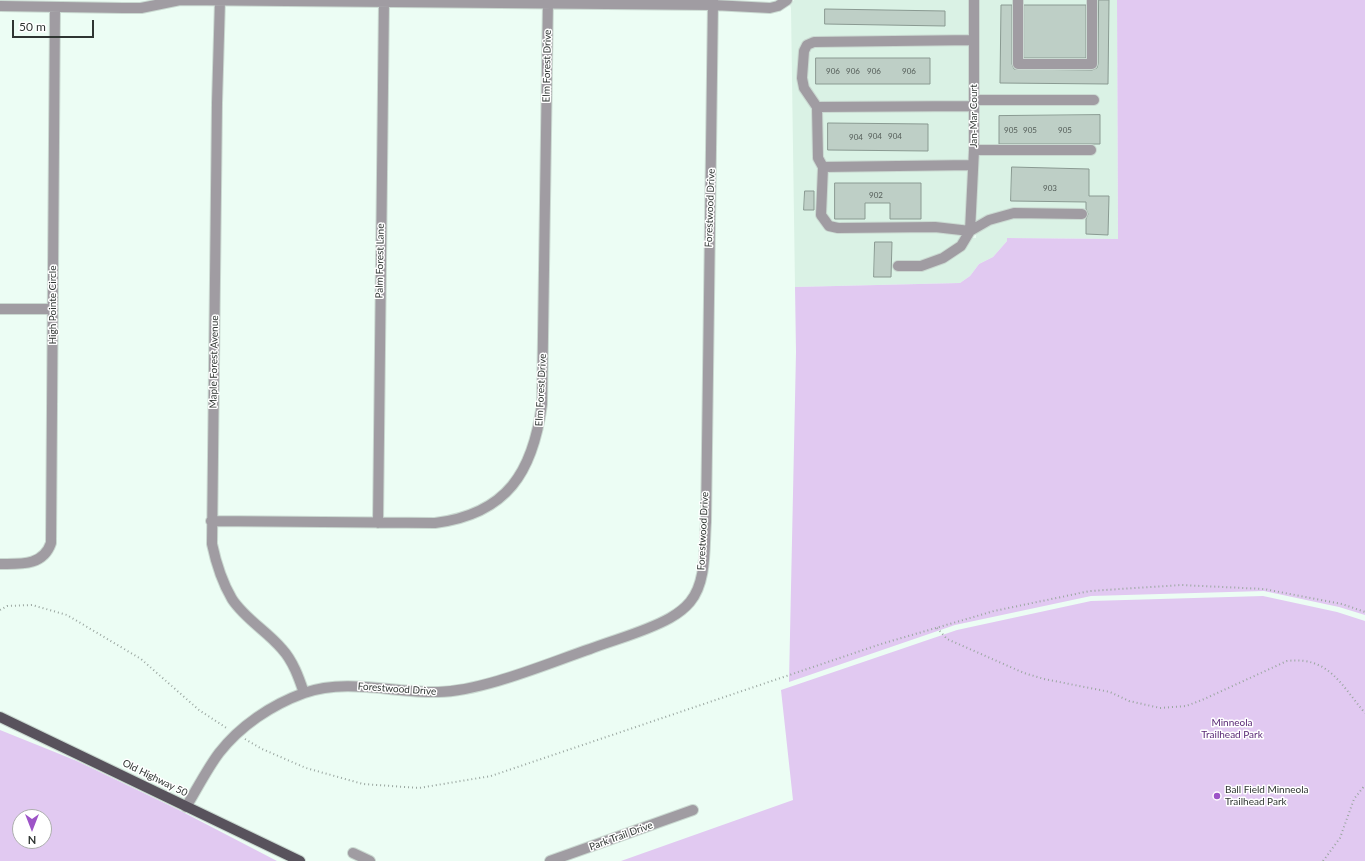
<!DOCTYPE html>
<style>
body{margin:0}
#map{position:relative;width:1365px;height:861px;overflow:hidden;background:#ecfdf4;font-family:Lato,sans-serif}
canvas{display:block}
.north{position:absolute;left:12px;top:809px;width:40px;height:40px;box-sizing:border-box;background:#fff;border:1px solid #acaead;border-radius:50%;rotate:180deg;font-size:11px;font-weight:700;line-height:16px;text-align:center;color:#2f3532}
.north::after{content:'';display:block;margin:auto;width:14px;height:18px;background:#9d54c7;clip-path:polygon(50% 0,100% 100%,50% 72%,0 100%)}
.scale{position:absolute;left:12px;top:20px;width:82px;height:18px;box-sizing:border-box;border:2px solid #2f3532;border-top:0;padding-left:5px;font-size:12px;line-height:14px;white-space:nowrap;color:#2f3532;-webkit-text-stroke:3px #fff;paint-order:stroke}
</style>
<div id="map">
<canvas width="1365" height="861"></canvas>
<div class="north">N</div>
<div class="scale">50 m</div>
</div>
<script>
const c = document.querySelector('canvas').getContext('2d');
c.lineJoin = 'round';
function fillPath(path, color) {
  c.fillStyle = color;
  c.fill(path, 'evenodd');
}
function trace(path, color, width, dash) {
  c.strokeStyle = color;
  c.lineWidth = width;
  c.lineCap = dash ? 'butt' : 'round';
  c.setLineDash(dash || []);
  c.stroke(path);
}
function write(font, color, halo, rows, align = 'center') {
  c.font = font + ' Lato,sans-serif';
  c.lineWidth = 3;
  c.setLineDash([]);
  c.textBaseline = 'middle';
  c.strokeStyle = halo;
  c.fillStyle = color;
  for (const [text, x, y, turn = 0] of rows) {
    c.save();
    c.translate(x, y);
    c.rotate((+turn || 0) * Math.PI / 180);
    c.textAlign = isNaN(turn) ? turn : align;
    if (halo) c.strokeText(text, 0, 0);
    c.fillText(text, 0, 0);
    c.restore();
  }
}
fillPath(new Path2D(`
 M794,0H968V150L965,237L976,238L979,150V0H1117L1118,239L1007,238V241L993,257L979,264L970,276L960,283L795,287L791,8L790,5Z`), '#daf2e5');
fillPath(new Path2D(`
 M1117,0H1365V615L1339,607L1264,591L1091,596L955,625L789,682L796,352L795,287L960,283L970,276L979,264L993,257L1007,241V238L1118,239Z
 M1263,596L1337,612L1365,621V861H621L793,800L781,690L957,630L1091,601Z
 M0,730L77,761L177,809L277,861H0ZM20,817H44V841H20Z`), '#e1c9f1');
const building = new Path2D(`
 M1099,0H1109L1108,84L1000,83L1001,5H1012V64L1014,69L1092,70L1097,68L1098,64Z
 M1024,5H1086V58H1024Z
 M825,9L945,11V26L825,24Z
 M816,58H930V84H816Z
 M1100,115V144H999V116Z
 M828,123L928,124V151L828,150Z
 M1012,167L1089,169V196H1109L1108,235L1086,234V219L1088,214L1086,209V202L1011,201Z
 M835,183H921V219H890V203H865V219H835Z
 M805,191H814V210H804Z
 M875,242H892L891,277H874Z`);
fillPath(building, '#becfc6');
trace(building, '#8a9a92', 1);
const minor = new Path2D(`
 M220,0L217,103L212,544C216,563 222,582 232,599C245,619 267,631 282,649C293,661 299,678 304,693
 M1018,0V64H1092V0
 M0,6L123,8H141L180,0L713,5L770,8L778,6L787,0
 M974,100H1094
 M817,107L974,106
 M974,150H1091
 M973,165L823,167L818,158L817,107L804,88L802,78L804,51L807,45L814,42L974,40
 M823,167L821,215L829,226L838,228L935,227L970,231
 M970,231L974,150V0
 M898,266H921L943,258L961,246L970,231L989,220L1014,213L1082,214
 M0,309H53
 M211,521L435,523C507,514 533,472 542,404L548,0
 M378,523L384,0
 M0,564C21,564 43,566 51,543L55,7
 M186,807C197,789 207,769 219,753C240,726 271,705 304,693C347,678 394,693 438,692C483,691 546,664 590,649C616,639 645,632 670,618C677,614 685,608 690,602C707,582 704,547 706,522L713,0
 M353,853L370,861
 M550,861L693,810`);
const major = new Path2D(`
 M0,717L300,861`);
trace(minor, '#cad9d1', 12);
trace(major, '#cad9d1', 12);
trace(new Path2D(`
 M0,610L7,606L32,605L67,615L141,659L199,710L228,729
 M937,628L947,639L1024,673L1044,679L1110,692L1129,701L1160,708L1186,706L1202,700L1287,661C1329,656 1341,685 1365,713
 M245,739L262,749L306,768L363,784L419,788L491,776L881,644L994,611L1090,591L1181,585L1264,589L1342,604L1365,612
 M1323,861L1340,838L1354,799L1365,785`), '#9aa6a0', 2, [1, 3]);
trace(minor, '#a09ca2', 10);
trace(major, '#58525c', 10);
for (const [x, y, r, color] of [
 [1217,796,4,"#9d54c7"]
]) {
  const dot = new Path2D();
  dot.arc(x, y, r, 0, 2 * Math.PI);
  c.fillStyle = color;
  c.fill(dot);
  trace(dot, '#fff', 1.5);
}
write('8px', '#535c57', null, [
 ["906",833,71],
 ["906",853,71],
 ["906",874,71],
 ["906",909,71],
 ["905",1011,130],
 ["905",1030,130],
 ["905",1065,130],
 ["904",875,136],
 ["904",895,136],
 ["904",856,137],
 ["903",1050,188],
 ["902",876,195]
]);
write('10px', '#2f3532', '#fff', [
 ["Elm Forest Drive",547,66,-89],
 ["Jan-Mar Court",974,116,-90],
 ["Forestwood Drive",710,208,-88],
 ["Palm Forest Lane",380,261,-89],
 ["High Pointe Circle",53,305,-90],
 ["Maple Forest Avenue",214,362,-89],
 ["Elm Forest Drive",541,390,-87],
 ["Forestwood Drive",703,531,-87],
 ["Forestwood Drive",397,689,4],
 ["Old Highway 50",155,778,26],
 ["Park Trail Drive",621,836,-20]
]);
write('10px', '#5a2a76', '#fff', [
 ["Minneola",1232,723],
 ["Trailhead Park",1232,735]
]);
write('10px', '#2f3532', '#fff', [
 ["Ball Field Minneola",1225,790],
 ["Trailhead Park",1225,802]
], 'left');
</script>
